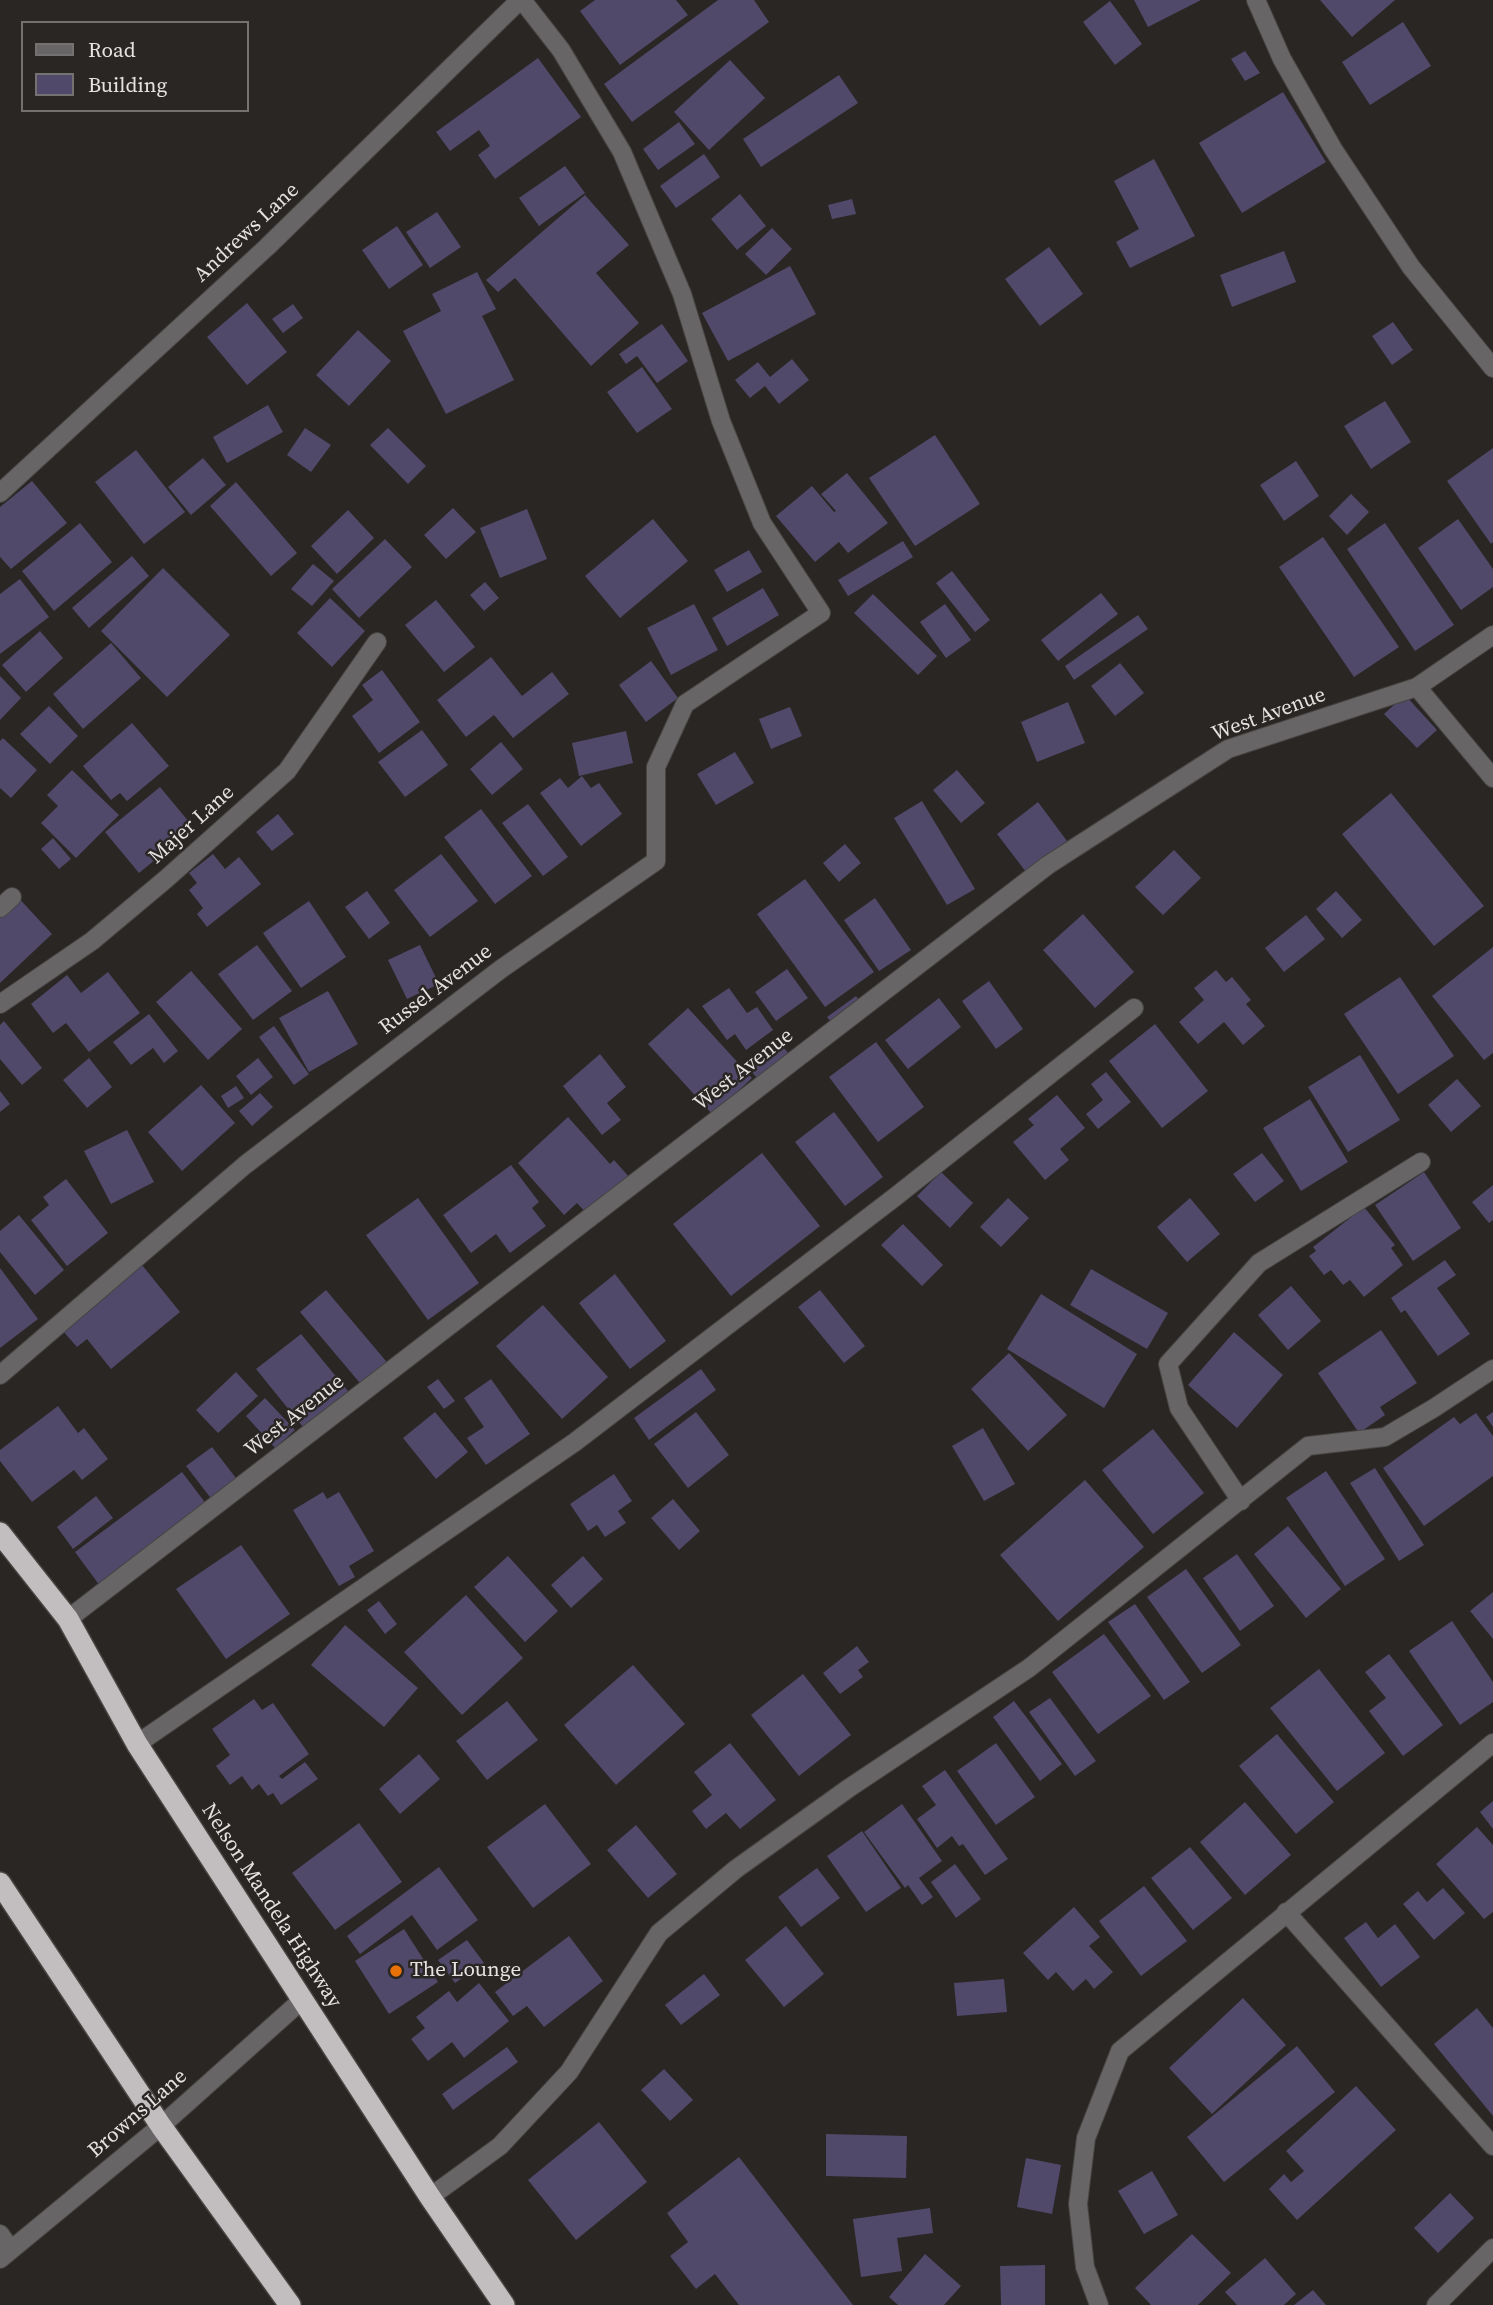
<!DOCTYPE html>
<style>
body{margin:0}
#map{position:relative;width:1493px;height:2305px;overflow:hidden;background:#292624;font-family:"Source Serif 4",serif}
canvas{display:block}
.legend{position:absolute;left:21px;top:21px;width:228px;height:91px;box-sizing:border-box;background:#292624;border:2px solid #747270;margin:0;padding:9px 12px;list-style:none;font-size:21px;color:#e5e3e2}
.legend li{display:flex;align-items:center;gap:14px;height:35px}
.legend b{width:35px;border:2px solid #747270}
</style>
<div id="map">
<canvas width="1493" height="2305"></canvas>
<ul class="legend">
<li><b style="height:9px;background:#676566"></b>Road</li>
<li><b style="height:19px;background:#504969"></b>Building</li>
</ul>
</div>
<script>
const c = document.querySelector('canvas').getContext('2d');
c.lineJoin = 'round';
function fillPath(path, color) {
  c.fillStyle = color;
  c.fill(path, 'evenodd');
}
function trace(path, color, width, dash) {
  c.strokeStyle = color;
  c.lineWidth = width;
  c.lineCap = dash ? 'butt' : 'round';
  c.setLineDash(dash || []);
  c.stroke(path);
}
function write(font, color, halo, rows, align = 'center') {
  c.font = font + ' "Source Serif 4",serif';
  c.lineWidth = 5;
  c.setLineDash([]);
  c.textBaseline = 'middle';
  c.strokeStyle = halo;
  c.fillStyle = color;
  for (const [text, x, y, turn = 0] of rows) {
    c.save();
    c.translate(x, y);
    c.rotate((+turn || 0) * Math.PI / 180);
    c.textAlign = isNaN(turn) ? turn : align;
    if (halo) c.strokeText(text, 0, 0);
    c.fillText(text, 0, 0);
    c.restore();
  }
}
fillPath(new Path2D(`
 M595,0H676L688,15L620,65L580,11Z
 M718,0H754L769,22L632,122L604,84Z
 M1134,0H1201L1148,27Z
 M1320,0H1395L1352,37Z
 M1110,1L1142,44L1115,65L1083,22Z
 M1403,22L1431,66L1370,105L1342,62Z
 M1245,51L1260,73L1245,81L1231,59Z
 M538,58L581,117L495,179L478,155L490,146L479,130L450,151L436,132Z
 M730,60L765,98L709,150L674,112Z
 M839,75L858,103L761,167L743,139Z
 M1283,92L1326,162L1242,213L1199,143Z
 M679,122L695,144L658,170L643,149Z
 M704,154L720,177L676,208L660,186Z
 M1154,159L1195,236L1130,268L1116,242L1139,229L1114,181Z
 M565,166L585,193L539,226L519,198Z
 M740,194L766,226L737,250L711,219Z
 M585,195L629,245L596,273L639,323L591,366L515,278L498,292L486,280Z
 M852,199L856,214L832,219L828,205Z
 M437,212L461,247L430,268L406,232Z
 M397,226L423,265L389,289L362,250Z
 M772,228L792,249L766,275L745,254Z
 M1049,247L1083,294L1040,326L1005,279Z
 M1284,251L1296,282L1232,307L1220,275Z
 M790,266L816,314L728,361L702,313Z
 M477,272L496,309L482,316L514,380L446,414L403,331L441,311L432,294Z
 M247,303L287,352L247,385L207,337Z
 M293,304L303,318L283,333L272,319Z
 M1393,322L1413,350L1392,365L1372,336Z
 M662,324L688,361L657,383L637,356L626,364L619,354Z
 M358,330L391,361L349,406L316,375Z
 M792,359L809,380L779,404L765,386L750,398L735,380L758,362L770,377Z
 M642,367L672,409L637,433L607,392Z
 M1385,401L1411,442L1371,469L1344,426Z
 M268,405L283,432L227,463L213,437Z
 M305,428L331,445L311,472L287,455Z
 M388,428L426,466L408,484L370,445Z
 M935,435L980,504L915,546L869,478Z
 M1493,448V542L1491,544L1447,481Z
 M136,450L185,512L144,544L95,482Z
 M203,458L226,485L191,515L168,487Z
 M1296,461L1319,496L1284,521L1260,485Z
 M847,473L888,523L848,553L839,542L815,562L776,516L812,486L834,512L836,511L821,494Z
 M32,481L67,523L11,569L0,557V507Z
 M236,482L297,553L271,576L210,506Z
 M1351,494L1369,512L1347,535L1329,516Z
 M453,508L476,532L446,559L424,535Z
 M527,509L547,559L500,578L480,528Z
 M348,510L374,538L337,574L311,546Z
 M653,519L688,561L620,618L585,576Z
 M1458,519L1493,569V587L1461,610L1418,548Z
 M80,523L112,562L54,611L22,571Z
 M1385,523L1454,625L1415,651L1347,549Z
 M1323,537L1399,647L1354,677L1279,567Z
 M385,539L412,567L359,618L332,589Z
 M903,541L913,557L848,596L838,580Z
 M749,550L762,572L727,592L714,570Z
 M132,556L149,576L89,628L72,608Z
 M313,564L334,581L312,606L291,589Z
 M163,568L230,635L167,697L101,631Z
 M952,571L990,620L975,632L936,583Z
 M20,579L49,617L0,654V594Z
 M485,582L499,598L484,611L470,595Z
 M763,588L779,615L727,646L712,618Z
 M1101,593L1118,614L1058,661L1041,640Z
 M873,594L937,656L918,675L854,613Z
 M330,598L365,631L332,667L297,633Z
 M436,600L475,647L444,672L405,625Z
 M694,604L718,650L671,675L647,628Z
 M945,604L971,640L946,658L920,622Z
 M1138,615L1148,629L1074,680L1065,666Z
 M40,631L63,658L26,692L2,665Z
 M111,643L141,678L83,729L53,694Z
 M491,657L522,696L552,672L569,694L513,738L494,715L466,737L437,700Z
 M651,661L678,698L646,722L619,685Z
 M1120,663L1144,693L1115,716L1091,686Z
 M382,670L420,722L379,753L352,716L373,700L362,685Z
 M0,676L21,698L0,720Z
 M1405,695L1437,730L1417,748L1384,714Z
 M1068,702L1085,743L1037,762L1021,722Z
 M49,706L78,736L50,764L20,734Z
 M790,707L802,736L771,749L759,719Z
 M132,723L169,766L127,801L120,793L111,800L83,766Z
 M422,730L448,765L405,797L378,762Z
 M626,731L633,763L579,776L572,743Z
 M3,738L37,770L11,798L0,788V741Z
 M501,742L523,769L492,795L470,769Z
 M735,752L754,783L716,805L697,774Z
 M72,770L119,815L76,858L41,823L58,806L47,795Z
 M957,770L985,803L961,823L933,790Z
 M582,776L591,788L599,783L622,814L581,846L540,793L560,778L568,788Z
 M160,787L194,828L139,873L105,832Z
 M1391,793L1484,906L1434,946L1342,834Z
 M922,801L975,889L947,905L894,818Z
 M1038,802L1067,841L1026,872L997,834Z
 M528,804L568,857L543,876L502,823Z
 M481,809L532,876L495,904L444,837Z
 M278,814L294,834L272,851L256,832Z
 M53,838L71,859L59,869L41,849Z
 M845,844L861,863L839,882L823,863Z
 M1174,850L1201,878L1163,915L1135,887Z
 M213,854L225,869L239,857L261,884L207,927L197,914L203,908L189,890L197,883L189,873Z
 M441,854L478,901L430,937L394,890Z
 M805,879L874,972L825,1007L757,914Z
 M367,891L390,923L369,939L345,907Z
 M1336,891L1362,920L1342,938L1316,909Z
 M15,894L52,934L0,983V908Z
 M875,898L911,950L879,971L844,920Z
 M309,901L346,957L301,988L263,933Z
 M1083,914L1134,972L1095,1008L1043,950Z
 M1306,915L1325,939L1284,972L1265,948Z
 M257,945L292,991L253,1020L218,974Z
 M420,945L439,984L407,999L388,960Z
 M1493,947V1053L1484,1060L1432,996Z
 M787,969L808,998L776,1021L755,992Z
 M1216,970L1226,982L1232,977L1251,1000L1246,1004L1265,1026L1243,1045L1224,1022L1198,1044L1179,1022L1204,1000L1194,988Z
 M191,971L242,1029L208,1060L156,1002Z
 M108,972L140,1013L89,1052L66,1023L53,1033L31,1004L67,975L81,993Z
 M1400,977L1454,1056L1398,1094L1344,1014Z
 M989,981L1023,1029L996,1049L962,1001Z
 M729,988L747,1013L757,1007L773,1030L746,1050L735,1034L727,1040L702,1006Z
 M328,991L358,1044L309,1072L279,1018Z
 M856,996L866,1009L837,1030L827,1017Z
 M939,998L961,1027L908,1069L885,1040Z
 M688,1008L752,1078L713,1115L648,1044Z
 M149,1014L178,1051L164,1063L153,1048L131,1065L113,1042Z
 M4,1021L42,1068L22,1085L0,1059V1025Z
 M1155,1024L1208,1091L1162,1128L1109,1061Z
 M274,1026L309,1074L294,1085L259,1037Z
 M776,1040L796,1061L767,1089L747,1067Z
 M876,1042L924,1107L878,1142L829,1077Z
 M600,1054L626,1087L607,1103L621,1120L602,1135L563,1086Z
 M1360,1055L1400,1120L1348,1152L1308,1087Z
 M89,1058L112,1087L87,1108L63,1080Z
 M258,1058L273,1077L251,1095L236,1076Z
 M1106,1072L1131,1102L1098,1129L1086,1114L1103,1100L1091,1084Z
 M1457,1079L1481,1106L1451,1132L1428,1105Z
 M201,1085L235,1123L182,1171L148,1132Z
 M236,1086L244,1098L228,1108L221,1096Z
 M0,1091L10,1104L0,1112Z
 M260,1093L273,1107L252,1126L239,1111Z
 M1057,1095L1085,1128L1060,1149L1069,1160L1045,1180L1013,1142L1034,1125L1028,1119Z
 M1310,1099L1348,1162L1301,1191L1263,1128Z
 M834,1112L883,1177L845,1206L795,1142Z
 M568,1117L610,1164L614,1160L631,1179L589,1216L577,1203L564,1215L518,1163Z
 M127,1130L154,1182L111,1204L84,1151Z
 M762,1153L820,1226L731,1296L673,1224Z
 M1262,1153L1284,1181L1255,1202L1233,1174Z
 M511,1165L539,1202L532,1208L546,1226L510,1253L496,1234L471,1253L443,1215Z
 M941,1172L973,1203L950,1228L917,1196Z
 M1424,1172L1461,1228L1413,1261L1375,1205Z
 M66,1179L108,1233L67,1266L31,1220L49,1205L43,1197Z
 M1493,1185V1220L1489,1223L1472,1202Z
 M418,1198L479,1283L428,1320L366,1235Z
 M1008,1198L1029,1218L1001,1247L980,1227Z
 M1190,1198L1220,1234L1187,1262L1157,1227Z
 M1364,1207L1395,1245L1391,1248L1403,1265L1364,1297L1350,1280L1343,1285L1331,1270L1324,1275L1309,1256L1316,1251L1313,1247Z
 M19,1215L64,1270L35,1295L0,1252V1231Z
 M903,1224L943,1265L922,1286L881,1245Z
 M1445,1260L1456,1275L1437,1288L1470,1334L1438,1356L1405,1310L1401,1313L1391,1298Z
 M142,1265L180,1312L111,1369L87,1339L77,1347L62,1330Z
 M0,1268L38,1319L0,1348Z
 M1091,1269L1168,1313L1147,1349L1070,1305Z
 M615,1274L666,1341L630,1369L579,1303Z
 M1291,1286L1321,1321L1288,1350L1258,1315Z
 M326,1290L391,1367L365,1389L300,1312Z
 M820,1290L865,1346L844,1363L798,1307Z
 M1041,1294L1137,1354L1104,1408L1007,1349Z
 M543,1305L608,1377L562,1419L496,1346Z
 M1381,1330L1417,1383L1380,1407L1385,1415L1359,1433L1318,1373Z
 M1234,1332L1283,1375L1237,1428L1188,1385Z
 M301,1334L348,1391L303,1427L256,1369Z
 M1009,1353L1067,1415L1028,1451L971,1389Z
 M701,1369L716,1390L649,1440L634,1418Z
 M236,1372L258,1396L218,1433L196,1410Z
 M438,1379L455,1401L444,1409L427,1387Z
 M491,1379L530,1434L486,1465L467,1438L484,1427L464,1398Z
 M265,1398L295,1430L275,1448L246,1416Z
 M58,1406L78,1433L84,1428L108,1459L82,1480L74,1470L32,1502L0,1461V1450Z
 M435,1412L468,1452L436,1479L403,1438Z
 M696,1412L729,1455L688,1488L654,1444Z
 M1493,1412V1427L1486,1417Z
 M1476,1413L1493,1436V1476L1424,1526L1383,1468L1454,1417L1460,1424Z
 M983,1428L1015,1484L984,1501L952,1446Z
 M1153,1429L1204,1493L1153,1534L1102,1470Z
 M212,1447L239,1482L213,1501L186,1466Z
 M1375,1468L1424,1545L1399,1561L1350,1483Z
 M1326,1471L1385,1559L1345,1586L1286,1498Z
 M182,1472L210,1509L103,1590L75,1552Z
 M614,1474L632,1501L618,1511L626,1523L605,1537L597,1525L588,1531L570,1504Z
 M1085,1480L1144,1547L1058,1621L1000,1555Z
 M323,1492L327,1499L339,1492L374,1551L349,1566L355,1577L339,1586L293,1510Z
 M96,1496L113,1518L73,1549L57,1527Z
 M673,1499L700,1531L679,1550L651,1518Z
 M1288,1526L1341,1589L1306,1618L1254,1554Z
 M241,1545L290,1614L226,1659L176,1589Z
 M1237,1554L1274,1606L1240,1631L1203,1578Z
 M508,1556L558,1611L525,1642L474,1587Z
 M583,1556L603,1579L571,1608L551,1585Z
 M1186,1569L1241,1645L1202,1673L1147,1597Z
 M1493,1592V1639L1470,1611Z
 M466,1595L523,1658L462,1715L404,1652Z
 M379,1601L397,1624L385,1634L367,1610Z
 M1135,1604L1190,1682L1164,1700L1108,1622Z
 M1452,1621L1493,1682V1702L1460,1725L1409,1651Z
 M345,1625L418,1688L384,1727L311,1665Z
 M1104,1634L1151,1696L1098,1734L1052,1672Z
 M857,1646L869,1662L858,1670L863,1677L840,1694L823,1673Z
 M1389,1654L1443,1725L1403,1756L1369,1711L1386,1698L1365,1672Z
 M633,1665L685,1724L616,1785L564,1725Z
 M1319,1669L1385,1753L1337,1791L1270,1708Z
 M803,1674L851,1735L799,1776L751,1715Z
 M1050,1698L1096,1761L1075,1776L1029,1712Z
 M254,1699L262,1710L273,1703L309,1754L279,1776L282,1779L305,1762L318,1779L281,1805L273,1793L268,1796L259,1784L252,1790L242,1776L230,1785L216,1766L230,1755L212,1729Z
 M507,1701L538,1740L487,1780L456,1741Z
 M1014,1701L1062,1764L1040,1781L993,1717Z
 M1277,1734L1334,1802L1296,1834L1239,1766Z
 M730,1743L776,1800L740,1829L726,1813L706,1829L692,1811L712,1795L694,1772Z
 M996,1743L1035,1797L996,1825L957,1771Z
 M419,1754L440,1779L400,1814L379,1789Z
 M945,1770L1008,1859L985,1875L963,1844L959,1846L952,1836L937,1848L917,1819L936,1805L922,1786Z
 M1493,1801V1829L1480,1812Z
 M1245,1802L1291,1855L1245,1895L1200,1842Z
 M545,1804L591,1864L533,1908L487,1847Z
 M902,1804L942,1861L919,1878L933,1897L922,1905L908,1885L905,1888L864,1832Z
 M359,1823L402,1882L335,1930L292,1873Z
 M636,1825L677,1874L648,1898L607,1850Z
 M1477,1827L1493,1845V1912L1484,1919L1436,1864Z
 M862,1831L901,1888L866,1912L827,1856Z
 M1190,1847L1232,1898L1193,1930L1151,1878Z
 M955,1864L981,1899L956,1918L931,1882Z
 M439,1867L478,1920L437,1950L412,1915L360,1954L347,1936Z
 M817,1868L840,1898L801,1927L778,1897Z
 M1144,1886L1187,1941L1141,1976L1099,1921Z
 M1443,1888L1465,1913L1434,1940L1403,1904L1418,1891L1427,1902Z
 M1074,1907L1100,1937L1089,1946L1113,1972L1094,1989L1086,1979L1073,1991L1056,1972L1048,1980L1023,1953Z
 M1366,1922L1378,1938L1395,1924L1420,1957L1381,1987L1344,1938Z
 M786,1926L824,1974L784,2007L745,1960Z
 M404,1929L438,1982L389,2014L355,1961Z
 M569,1936L603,1981L544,2027L527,2006L513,2016L495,1992Z
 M467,1940L484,1963L455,1983L438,1960Z
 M704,1974L720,1995L681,2025L665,2005Z
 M1004,1979L1007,2012L957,2016L954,1983Z
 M479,1983L509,2021L464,2058L452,2042L428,2061L411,2039L425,2028L416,2017L449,1991L457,2002Z
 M1243,1998L1286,2045L1212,2114L1169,2068Z
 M1477,2008L1493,2028V2116L1434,2044Z
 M1297,2046L1335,2092L1224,2182L1187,2137Z
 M507,2047L518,2062L453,2110L442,2094Z
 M664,2069L693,2100L670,2121L641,2090Z
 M1356,2086L1396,2130L1297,2220L1269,2189L1284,2174L1291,2182L1304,2171L1286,2151Z
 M599,2122L647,2182L576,2240L528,2180Z
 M826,2134L907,2136L906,2178L826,2176Z
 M739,2157L853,2305H739L715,2274L696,2289L670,2256L688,2242L667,2213Z
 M1026,2158L1061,2165L1052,2214L1017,2207Z
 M1152,2171L1178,2215L1144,2234L1118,2191Z
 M1450,2193L1474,2218L1438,2253L1414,2228Z
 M930,2208L933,2233L897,2238L902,2271L861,2277L853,2219Z
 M1192,2234L1231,2273L1198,2305H1151L1135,2288Z
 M925,2254L961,2286L944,2305H898L889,2297Z
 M1265,2258L1296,2294L1284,2305H1237L1225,2292Z
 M1045,2265V2305H1001L1000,2266Z
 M1313,2290L1326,2305H1294Z`), '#504969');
const street = new Path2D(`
 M1256,0L1282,59L1333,149L1411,267L1493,368
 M0,493L267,247L520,0
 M1417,687L1493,778
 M0,908L12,897
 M0,1004L92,941L166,879L287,771L377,642
 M0,1375L245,1165L501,969L656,861V767L685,704L821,613L762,523L721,421L682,294L622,152L561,50L522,0
 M1241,1501L1179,1408L1168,1364L1259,1263L1421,1162
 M68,1619L1048,865L1228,749L1417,687L1493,635
 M137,1744L575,1442L895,1197L1134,1008
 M1286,1912L1493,2146
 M430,2197L500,2146L569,2072L659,1933L736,1869L849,1788L1029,1668L1308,1446L1385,1437L1434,1408L1493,1369
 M0,2234L11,2250
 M0,2259L161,2126L302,2000
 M1099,2305L1085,2267L1078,2204L1086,2138L1120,2051L1493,1743
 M1436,2305L1493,2248`);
const highway = new Path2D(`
 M0,1533L68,1619L137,1744L430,2197L504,2305
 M0,1883L161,2126L290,2305`);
trace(street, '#474442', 20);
trace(highway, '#474442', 24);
trace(street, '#676566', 18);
trace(highway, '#c2bdbe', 21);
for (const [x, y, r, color] of [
 [396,1971,7,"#e8710a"]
]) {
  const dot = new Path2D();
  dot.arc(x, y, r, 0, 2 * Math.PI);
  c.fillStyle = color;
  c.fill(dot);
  trace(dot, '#292624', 2.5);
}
write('21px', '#e5e3e2', '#292624', [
 ["Andrews Lane",247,233,-43],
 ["West Avenue",1269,715,-20],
 ["Majer Lane",192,825,-42],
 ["Russel Avenue",436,990,-37],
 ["West Avenue",744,1070,-38],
 ["West Avenue",295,1416,-38],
 ["Nelson Mandela Highway",271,1906,57],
 ["Browns Lane",138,2114,-41]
]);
write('21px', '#e5e3e2', '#292624', [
 ["The Lounge",410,1971]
], 'left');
</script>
